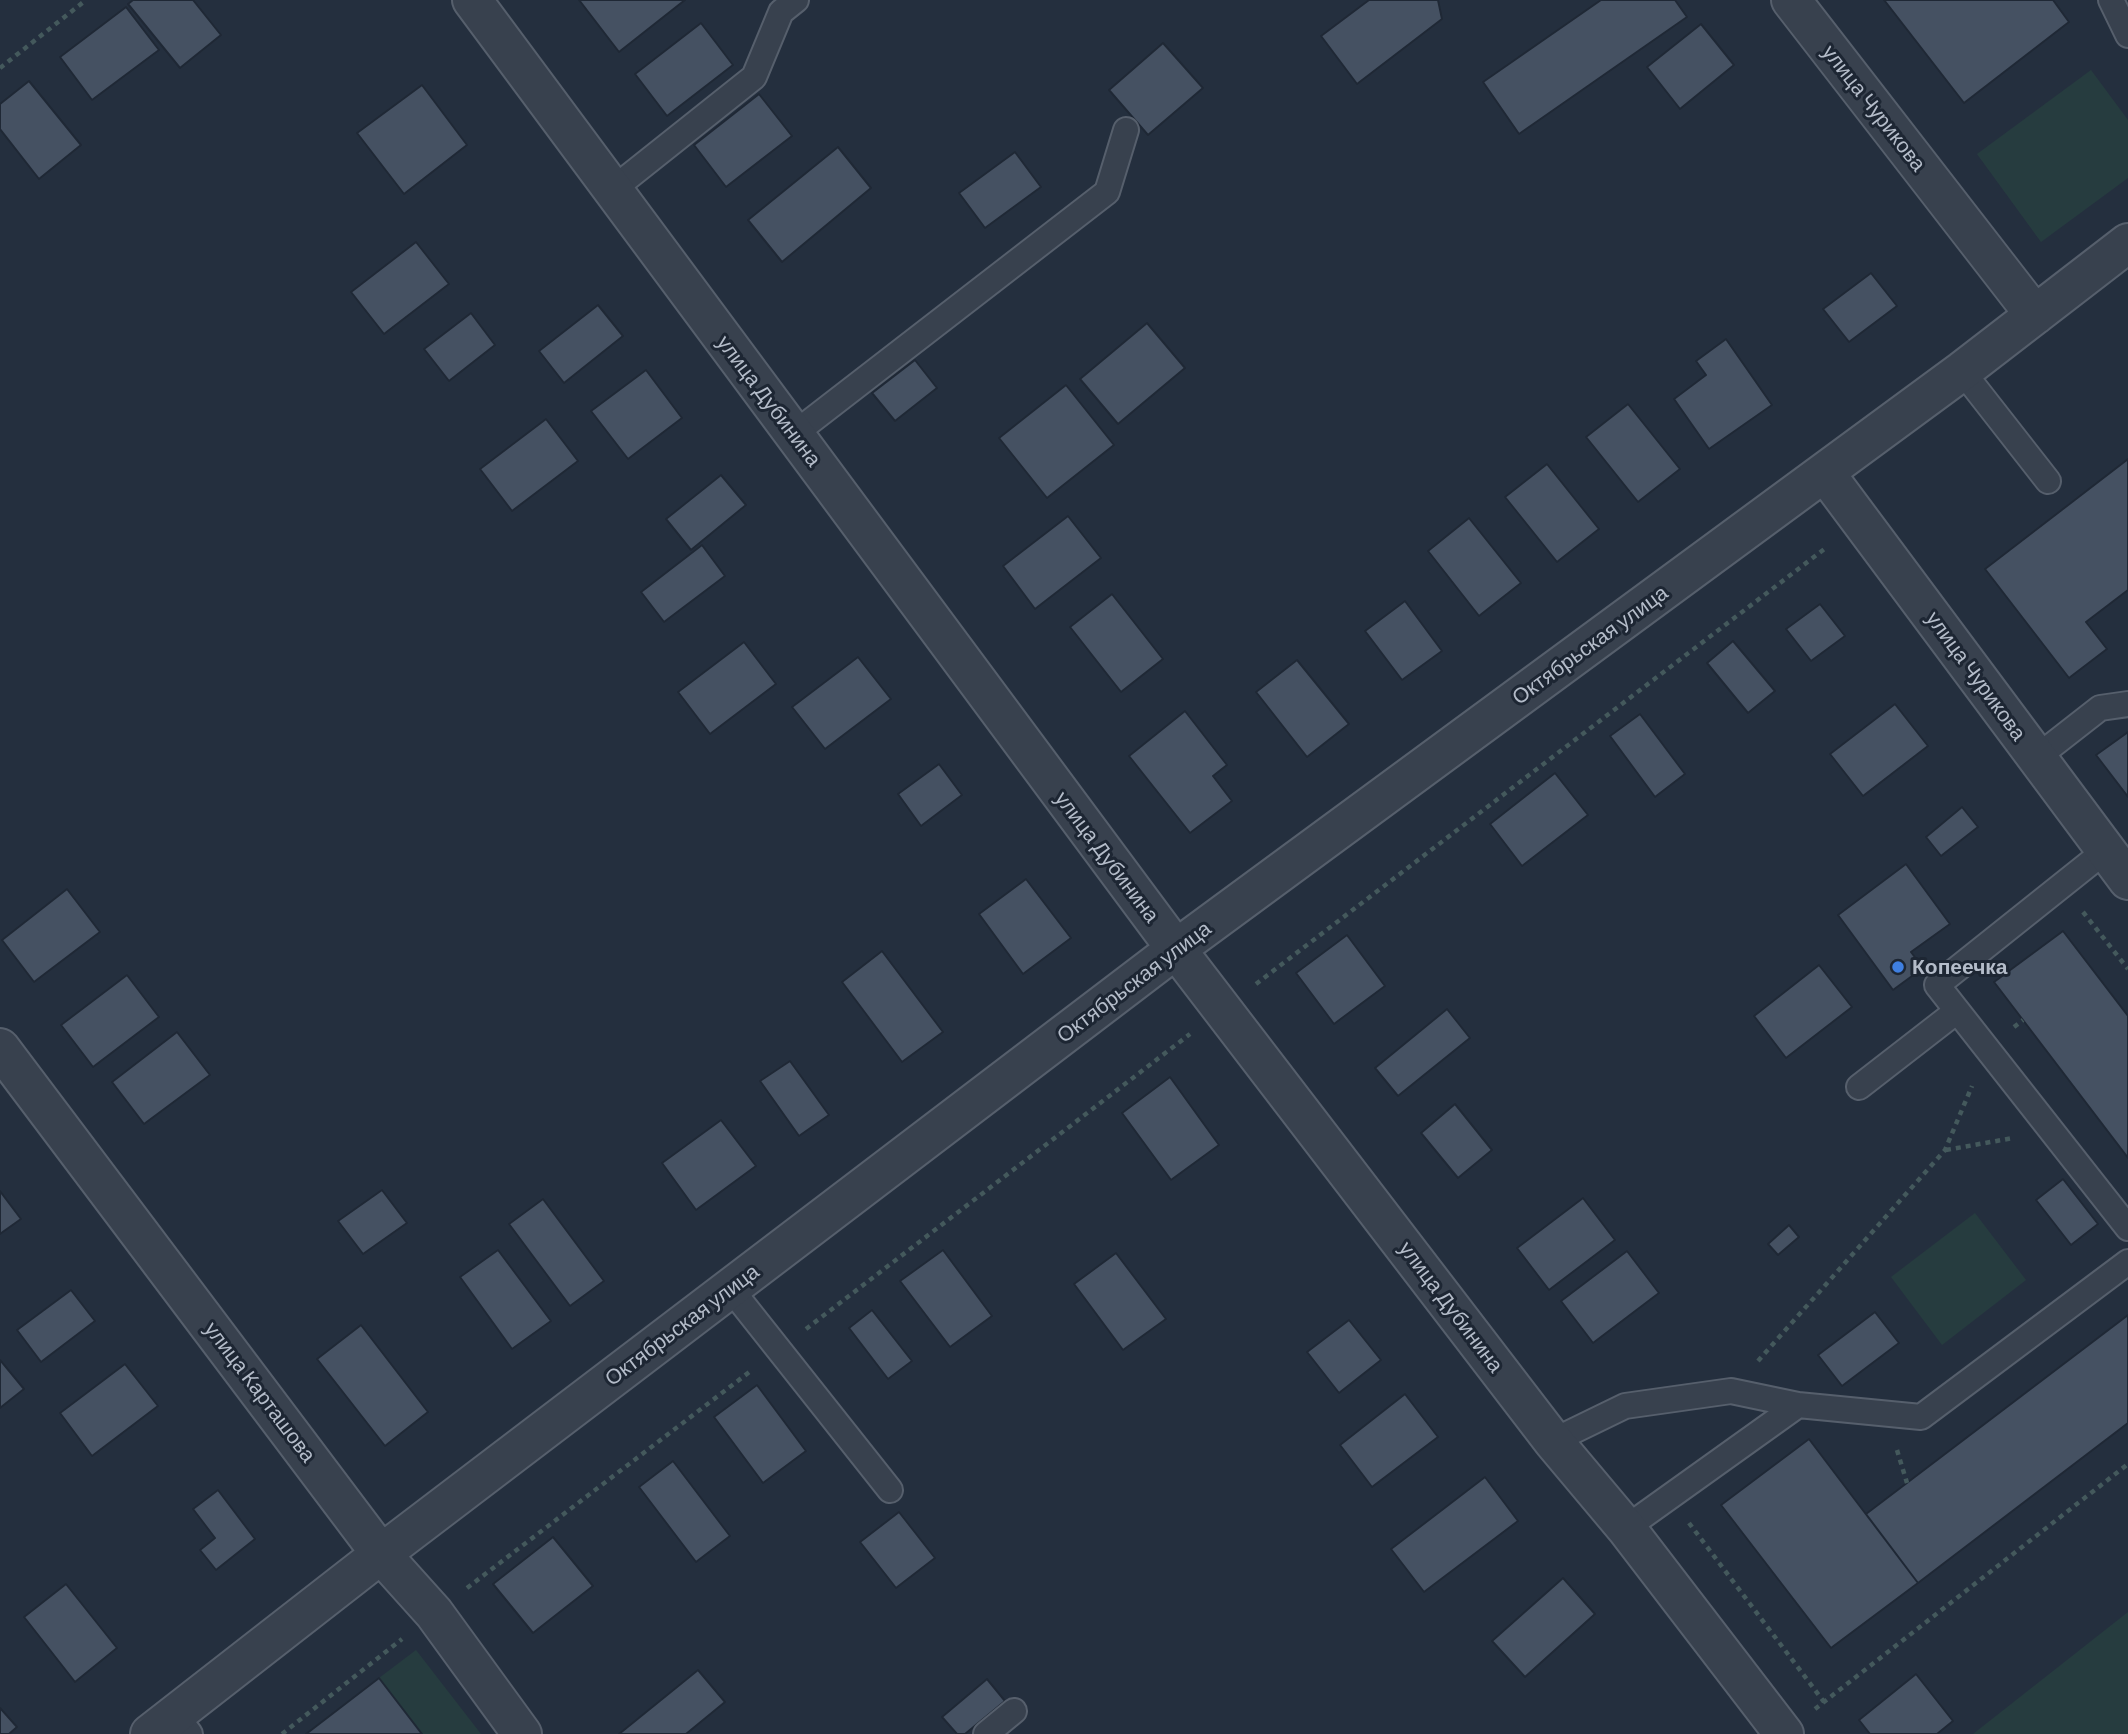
<!DOCTYPE html>
<meta charset="utf-8">
<style>
body{margin:0}
canvas{display:block;background:#242f3e}
</style>
<canvas width="2128" height="1734"></canvas>
<script>
const c = document.querySelector('canvas').getContext('2d');
c.lineJoin = 'round';
function fillPath(path, color) {
  c.fillStyle = color;
  c.fill(path, 'evenodd');
}
function trace(path, color, width, dash) {
  c.strokeStyle = color;
  c.lineWidth = width;
  c.lineCap = dash ? 'butt' : 'round';
  c.setLineDash(dash || []);
  c.stroke(path);
}
function write(font, color, halo, rows, align = 'center') {
  c.font = font + ' Barlow,sans-serif';
  c.lineWidth = 6;
  c.setLineDash([]);
  c.textBaseline = 'middle';
  c.strokeStyle = halo;
  c.fillStyle = color;
  for (const [text, x, y, turn = 0] of rows) {
    c.save();
    c.translate(x, y);
    c.rotate((+turn || 0) * Math.PI / 180);
    c.textAlign = isNaN(turn) ? turn : align;
    if (halo) c.strokeText(text, 0, 0);
    c.fillText(text, 0, 0);
    c.restore();
  }
}
fillPath(new Path2D(`
 M2091,70L2128,120V178L2041,242L1977,154Z
 M1975,1213L2026,1280L1942,1345L1891,1277Z
 M2128,1612V1734H1973Z
 M416,1650L481,1734H422L379,1678Z`), '#263c3f');
const building = new Path2D(`
 M133,0H193L221,35L180,68L128,4Z
 M579,0H685L619,52Z
 M1369,0H1438L1442,19L1357,84L1321,36Z
 M1601,0H1675L1687,17L1519,134L1483,82Z
 M1884,0H2053L2069,22L1964,103Z
 M126,7L159,50L92,100L60,57Z
 M701,23L733,65L667,116L635,74Z
 M1701,24L1734,65L1680,109L1647,67Z
 M1163,43L1203,88L1148,135L1109,90Z
 M29,81L81,145L39,179L0,129V104Z
 M422,85L467,145L404,194L357,133Z
 M759,94L792,136L726,187L694,145Z
 M838,147L871,188L782,262L748,220Z
 M1015,152L1041,187L985,228L959,193Z
 M416,242L449,284L384,334L351,292Z
 M1871,273L1897,306L1849,342L1823,309Z
 M598,305L623,336L564,383L539,351Z
 M471,313L495,345L449,381L424,349Z
 M1147,323L1185,368L1118,424L1080,379Z
 M1726,339L1772,405L1709,449L1674,399L1706,375L1696,361Z
 M915,360L937,388L895,421L872,393Z
 M646,370L682,418L628,459L591,411Z
 M1066,385L1114,445L1047,498L999,438Z
 M1628,404L1680,469L1638,502L1586,437Z
 M546,419L578,461L512,511L480,469Z
 M2128,459V590L2086,622L2107,649L2069,678L1985,569Z
 M1547,464L1599,529L1557,562L1505,497Z
 M721,475L746,505L691,550L666,519Z
 M1068,516L1101,558L1035,609L1003,566Z
 M1469,518L1521,583L1479,616L1428,551Z
 M702,545L725,576L664,622L641,592Z
 M1112,594L1163,659L1121,692L1070,627Z
 M1405,601L1442,651L1402,680L1365,631Z
 M1820,604L1845,636L1811,661L1786,629Z
 M1733,641L1775,691L1748,713L1707,663Z
 M744,642L776,684L710,734L678,692Z
 M858,657L891,699L825,749L792,707Z
 M1297,660L1349,724L1307,757L1256,692Z
 M1895,704L1928,746L1863,796L1830,754Z
 M1185,711L1227,765L1213,776L1232,801L1190,833L1129,756Z
 M1640,714L1685,774L1655,797L1610,736Z
 M2128,732V797L2096,755Z
 M939,764L962,795L921,826L898,794Z
 M1555,773L1588,815L1522,866L1490,824Z
 M1962,807L1978,827L1941,856L1926,837Z
 M1906,864L1950,924L1911,952L1923,968L1893,990L1838,915Z
 M1026,879L1071,938L1023,974L979,914Z
 M67,889L100,932L34,982L2,940Z
 M2063,931L2128,1016V1158L1994,982Z
 M1347,935L1385,986L1334,1024L1296,973Z
 M882,951L943,1032L902,1062L842,982Z
 M1819,965L1852,1007L1786,1058L1754,1016Z
 M127,975L159,1017L93,1067L61,1025Z
 M1447,1009L1470,1038L1398,1096L1375,1068Z
 M177,1032L210,1075L144,1124L112,1082Z
 M790,1061L829,1115L799,1136L760,1081Z
 M1170,1077L1219,1145L1171,1180L1122,1113Z
 M1455,1104L1492,1150L1458,1178L1421,1133Z
 M721,1120L756,1166L696,1210L662,1163Z
 M2063,1179L2098,1224L2071,1245L2036,1200Z
 M382,1190L407,1223L363,1254L338,1221Z
 M0,1191L21,1219L0,1234Z
 M1583,1198L1615,1240L1549,1290L1517,1248Z
 M543,1199L604,1281L570,1306L509,1224Z
 M1789,1225L1799,1237L1778,1255L1768,1244Z
 M498,1250L551,1321L512,1349L460,1277Z
 M943,1250L992,1316L950,1347L900,1281Z
 M1627,1251L1659,1293L1593,1343L1561,1301Z
 M1116,1253L1166,1319L1123,1350L1074,1284Z
 M71,1290L95,1321L41,1362L17,1330Z
 M872,1310L912,1361L888,1379L849,1328Z
 M1875,1312L1899,1343L1842,1386L1818,1355Z
 M2128,1315V1423L1918,1583L1866,1514Z
 M1349,1320L1381,1360L1339,1393L1307,1352Z
 M361,1325L428,1412L385,1446L317,1359Z
 M0,1360L24,1389L0,1408Z
 M125,1364L158,1406L92,1456L60,1413Z
 M757,1385L806,1451L763,1483L714,1417Z
 M1405,1394L1438,1437L1372,1487L1340,1445Z
 M1809,1439L1918,1583L1831,1648L1721,1505Z
 M673,1461L730,1536L696,1562L639,1487Z
 M1485,1477L1518,1521L1424,1592L1391,1549Z
 M218,1490L255,1539L216,1570L200,1550L215,1538L193,1509Z
 M899,1512L935,1558L896,1588L860,1542Z
 M553,1537L593,1586L533,1633L493,1584Z
 M1563,1578L1595,1614L1525,1677L1492,1641Z
 M66,1584L117,1648L75,1682L24,1617Z
 M698,1670L725,1702L686,1734H619Z
 M1916,1674L1953,1721L1937,1734H1870L1859,1720Z
 M379,1678L422,1734H306Z
 M987,1679L1005,1701L965,1734H957L942,1717Z
 M0,1708L17,1727L9,1734H0Z`);
fillPath(building, '#455162');
trace(building, '#1f2835', 2);
const service = new Path2D(`
 M2111,0L2128,35
 M612,190L754,77L781,12L796,0
 M1962,371L2048,481
 M794,434L1107,192L1126,130
 M2036,758L2100,708L2128,704
 M2105,851L1937,985L2128,1228
 M1859,1087L1957,1011
 M730,1288L890,1490
 M1553,1441L1625,1406L1731,1391L1798,1405
 M1626,1528L1798,1405L1921,1417L2128,1262
 M175,1714L190,1734
 M986,1734L1014,1711`);
const minor = new Path2D(`
 M472,0L1176,949L1553,1441L1626,1528L1784,1734
 M1791,0L2035,315
 M1825,473L2128,880
 M0,1048L381,1554L434,1613L522,1734
 M150,1734L381,1554L1176,949L1962,371L2128,243`);
trace(service, '#565f6c', 28);
trace(minor, '#565f6c', 42);
trace(new Path2D(`
 M0,68L86,0
 M2083,912L2128,969
 M1256,984L1827,547
 M2014,1027L2023,1020
 M1946,1150L2013,1138
 M806,1329L1190,1034
 M1758,1361L1945,1150L1972,1086
 M1897,1450L1907,1483
 M1689,1523L1824,1702
 M467,1588L752,1370
 M1815,1709L2128,1464
 M282,1734L402,1639`), '#44595c', 4.5, [5, 5]);
trace(service, '#38414e', 24);
trace(minor, '#38414e', 38);
for (const [x, y, r, color] of [
 [1898,967,7,"#3f7fe0"]
]) {
  const dot = new Path2D();
  dot.arc(x, y, r, 0, 2 * Math.PI);
  c.fillStyle = color;
  c.fill(dot);
  trace(dot, '#1d2633', 2.5);
}
write('21px', '#b4bcc9', '#1d2633', [
 ["улица Чурикова",1874,108,52],
 ["улица Дубинина",769,401,53],
 ["Октябрьская улица",1590,645,-36],
 ["улица Чурикова",1976,676,54],
 ["улица Дубинина",1107,857,53],
 ["Октябрьская улица",1134,982,-37],
 ["улица Дубинина",1451,1307,53],
 ["Октябрьская улица",682,1325,-37],
 ["улица Карташова",260,1392,53]
]);
write('bold 21px', '#b4bcc9', '#1d2633', [
 ["Копеечка",1912,967]
], 'left');
</script>
